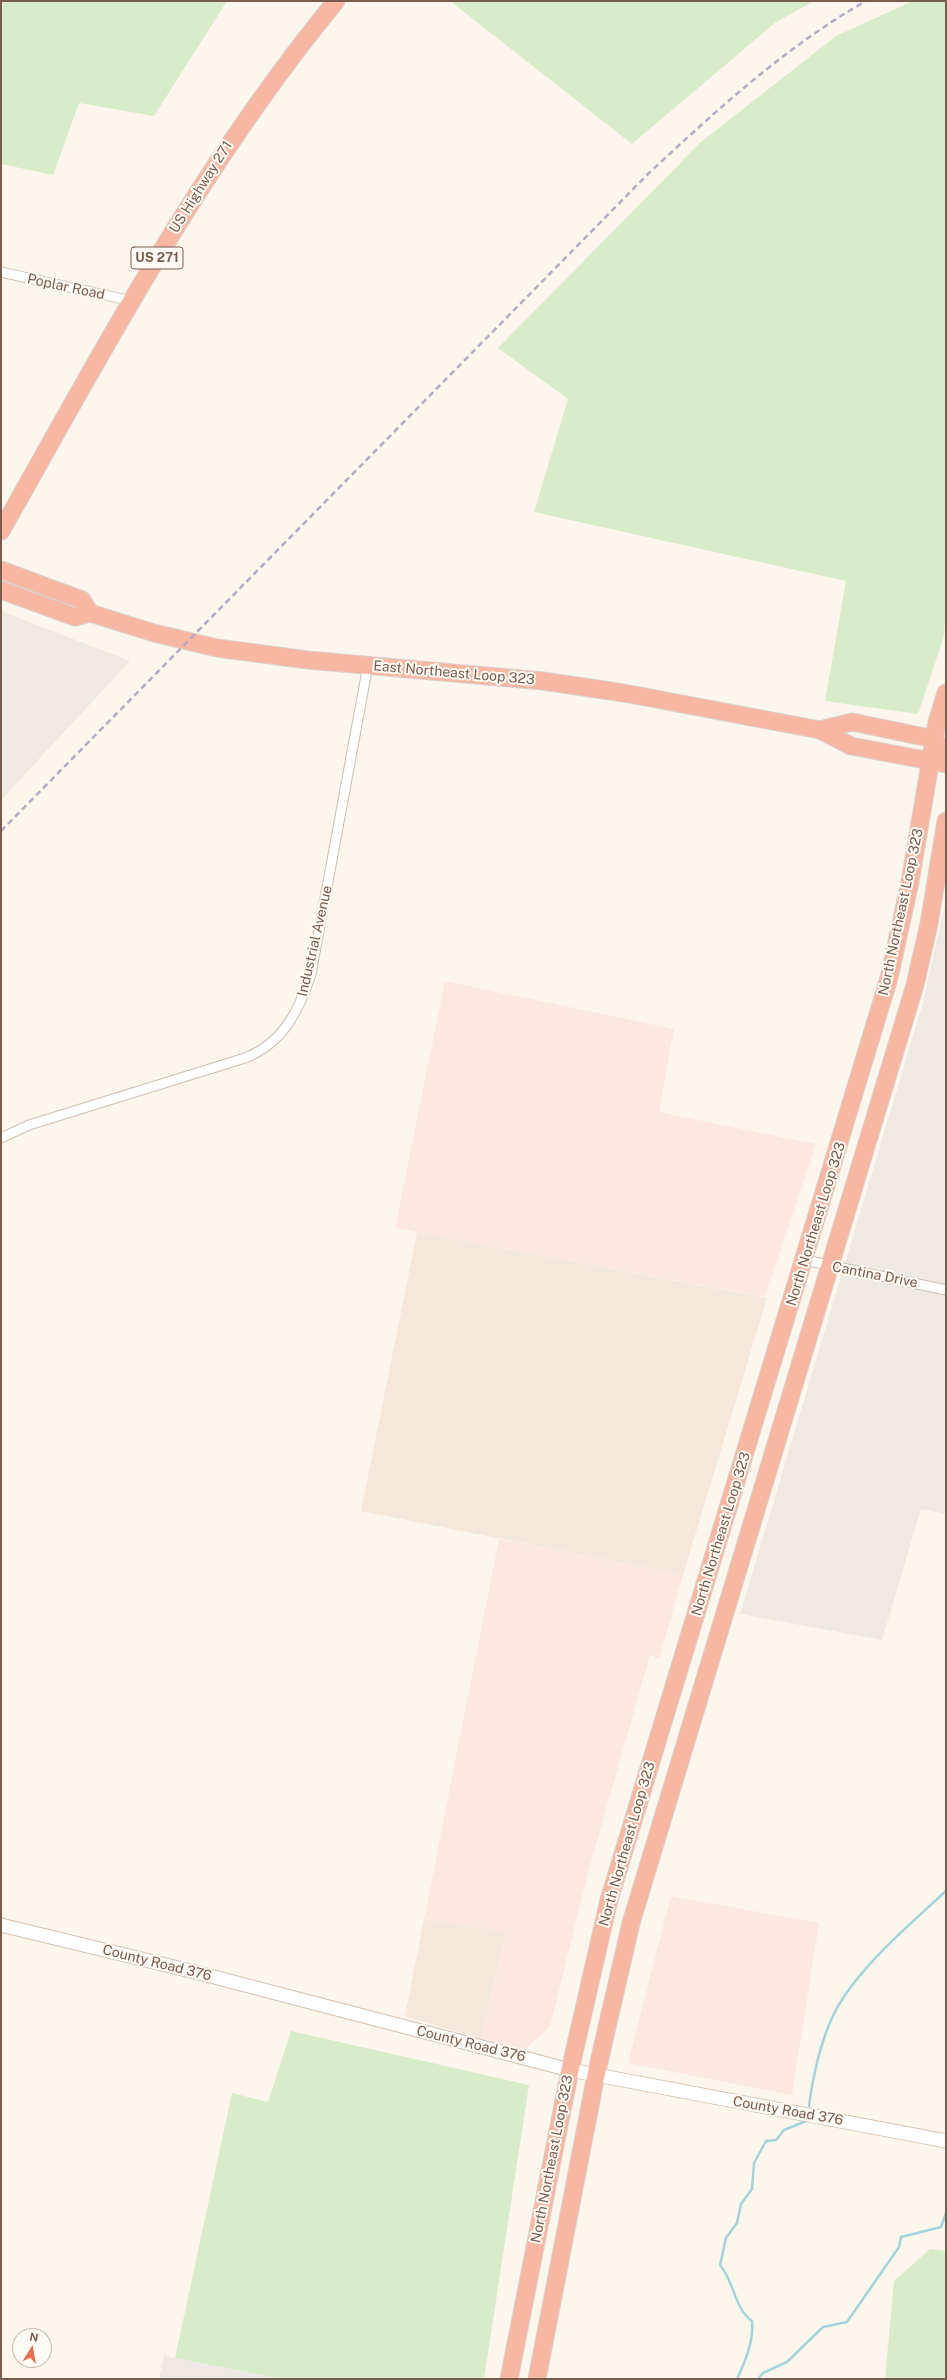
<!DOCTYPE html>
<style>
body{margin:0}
#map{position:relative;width:947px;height:2380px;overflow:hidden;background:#fdf6ec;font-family:"Public Sans",sans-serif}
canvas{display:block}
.frame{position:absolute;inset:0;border:2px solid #7a5c4d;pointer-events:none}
.north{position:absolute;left:12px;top:2328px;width:40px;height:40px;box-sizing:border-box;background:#fffaf3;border:1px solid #cabbb1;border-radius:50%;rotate:11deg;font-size:11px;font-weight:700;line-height:16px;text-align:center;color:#7a5c4d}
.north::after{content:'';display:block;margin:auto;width:14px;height:18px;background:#e76f51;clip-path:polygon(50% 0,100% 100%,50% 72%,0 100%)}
</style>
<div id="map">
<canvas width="947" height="2380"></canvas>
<div class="frame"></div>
<div class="north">N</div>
</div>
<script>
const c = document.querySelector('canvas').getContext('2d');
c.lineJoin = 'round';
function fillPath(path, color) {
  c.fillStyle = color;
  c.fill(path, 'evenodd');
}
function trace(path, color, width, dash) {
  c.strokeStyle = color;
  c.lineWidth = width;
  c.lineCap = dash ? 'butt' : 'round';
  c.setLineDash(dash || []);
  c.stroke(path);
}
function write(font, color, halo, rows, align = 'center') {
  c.font = font + ' "Public Sans",sans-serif';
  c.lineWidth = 4;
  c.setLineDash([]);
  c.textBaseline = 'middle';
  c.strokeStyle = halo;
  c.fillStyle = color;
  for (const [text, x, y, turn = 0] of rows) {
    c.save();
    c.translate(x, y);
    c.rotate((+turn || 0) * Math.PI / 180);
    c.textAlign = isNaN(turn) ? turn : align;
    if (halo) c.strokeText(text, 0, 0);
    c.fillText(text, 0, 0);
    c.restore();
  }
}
fillPath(new Path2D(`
 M417,1232L767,1298L683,1575L361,1511Z
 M424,1919L507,1932L481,2039L405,2016Z`), '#f5e8da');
fillPath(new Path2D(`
 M445,981L674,1029L659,1112L816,1144L765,1297L395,1228Z
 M499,1539L683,1575L659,1659L650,1655L589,1869L550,2027L525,2049L481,2039L507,1932L424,1919Z
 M671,1896L819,1923L792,2095L628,2063Z`), '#fde8e0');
fillPath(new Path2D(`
 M1,611L130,661L1,800Z
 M946,900V1514L921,1509L882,1640L740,1614L922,1006Z
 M164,2355L175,2358L283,2379H159Z`), '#efe9e4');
fillPath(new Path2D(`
 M1,1H227L154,116L79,103L53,175L1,164Z
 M450,1H814L776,22L632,144Z
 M913,1H946V606L944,636L918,714L825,701L846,581L534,512L568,399L498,348L701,142L836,36Z
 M291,2031L529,2085L484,2379H283L175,2358L232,2093L268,2102Z
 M930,2249L946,2251V2379H885L894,2281Z`), '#d8ecc9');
trace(new Path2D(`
 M809,2106C813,2076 819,2048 831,2020C851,1974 909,1925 946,1891
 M737,2379C745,2362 754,2341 752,2321C734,2308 735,2283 720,2265L726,2238L737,2223L741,2204L752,2189L754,2163L766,2141L776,2140L784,2130L806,2121
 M758,2379L763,2373L787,2362L823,2327L847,2322L899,2247L901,2237L941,2227L946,2213`), '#a5d3da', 2.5);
const street = new Path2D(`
 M1,272L132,301
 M1,1138L29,1125L245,1058C283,1043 299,1011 311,974L368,665
 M805,1260L946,1290`);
const secondary = new Path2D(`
 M1,1925L195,1972L570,2070L946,2141`);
const highway = new Path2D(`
 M1,531C105,347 201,165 336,1
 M1,570L82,600L90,613
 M1,590L75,617L90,613L154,633L217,648L308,660L543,681L624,693L820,730L851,746L946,764
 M820,730L852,722L934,739L941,748
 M509,2379L570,2070L609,1900L889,978L910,882L937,722L946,693
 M537,2379L596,2075L631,1923L915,985L929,924L946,821`);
trace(street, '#d1beb0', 11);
trace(secondary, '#d6c0b0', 15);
trace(highway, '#dad1cd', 19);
trace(street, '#fff', 9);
trace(secondary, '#fff', 13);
trace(highway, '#f7b7a3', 17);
trace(new Path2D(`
 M1,831L649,173C717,110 785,47 866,1`), '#b9a8c9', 2.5, [6, 4]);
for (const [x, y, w] of [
 [157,258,52]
]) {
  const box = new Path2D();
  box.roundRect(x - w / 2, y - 11, w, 22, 3);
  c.fillStyle = '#fffaf3';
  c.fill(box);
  trace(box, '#7a5c4d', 1);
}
write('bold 13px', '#7a5c4d', null, [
 ["US 271",157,258]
]);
write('14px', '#7a5c4d', '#fffaf3', [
 ["US Highway 271",201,187,-58],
 ["Poplar Road",66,287,12],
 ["East Northeast Loop 323",454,673,5],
 ["North Northeast Loop 323",901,912,-78],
 ["Industrial Avenue",315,941,-77],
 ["North Northeast Loop 323",816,1224,-73],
 ["Cantina Drive",875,1275,11],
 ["North Northeast Loop 323",721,1534,-73],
 ["North Northeast Loop 323",627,1844,-74],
 ["County Road 376",157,1963,14],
 ["County Road 376",471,2044,14],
 ["County Road 376",788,2111,10],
 ["North Northeast Loop 323",552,2159,-79]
]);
</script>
